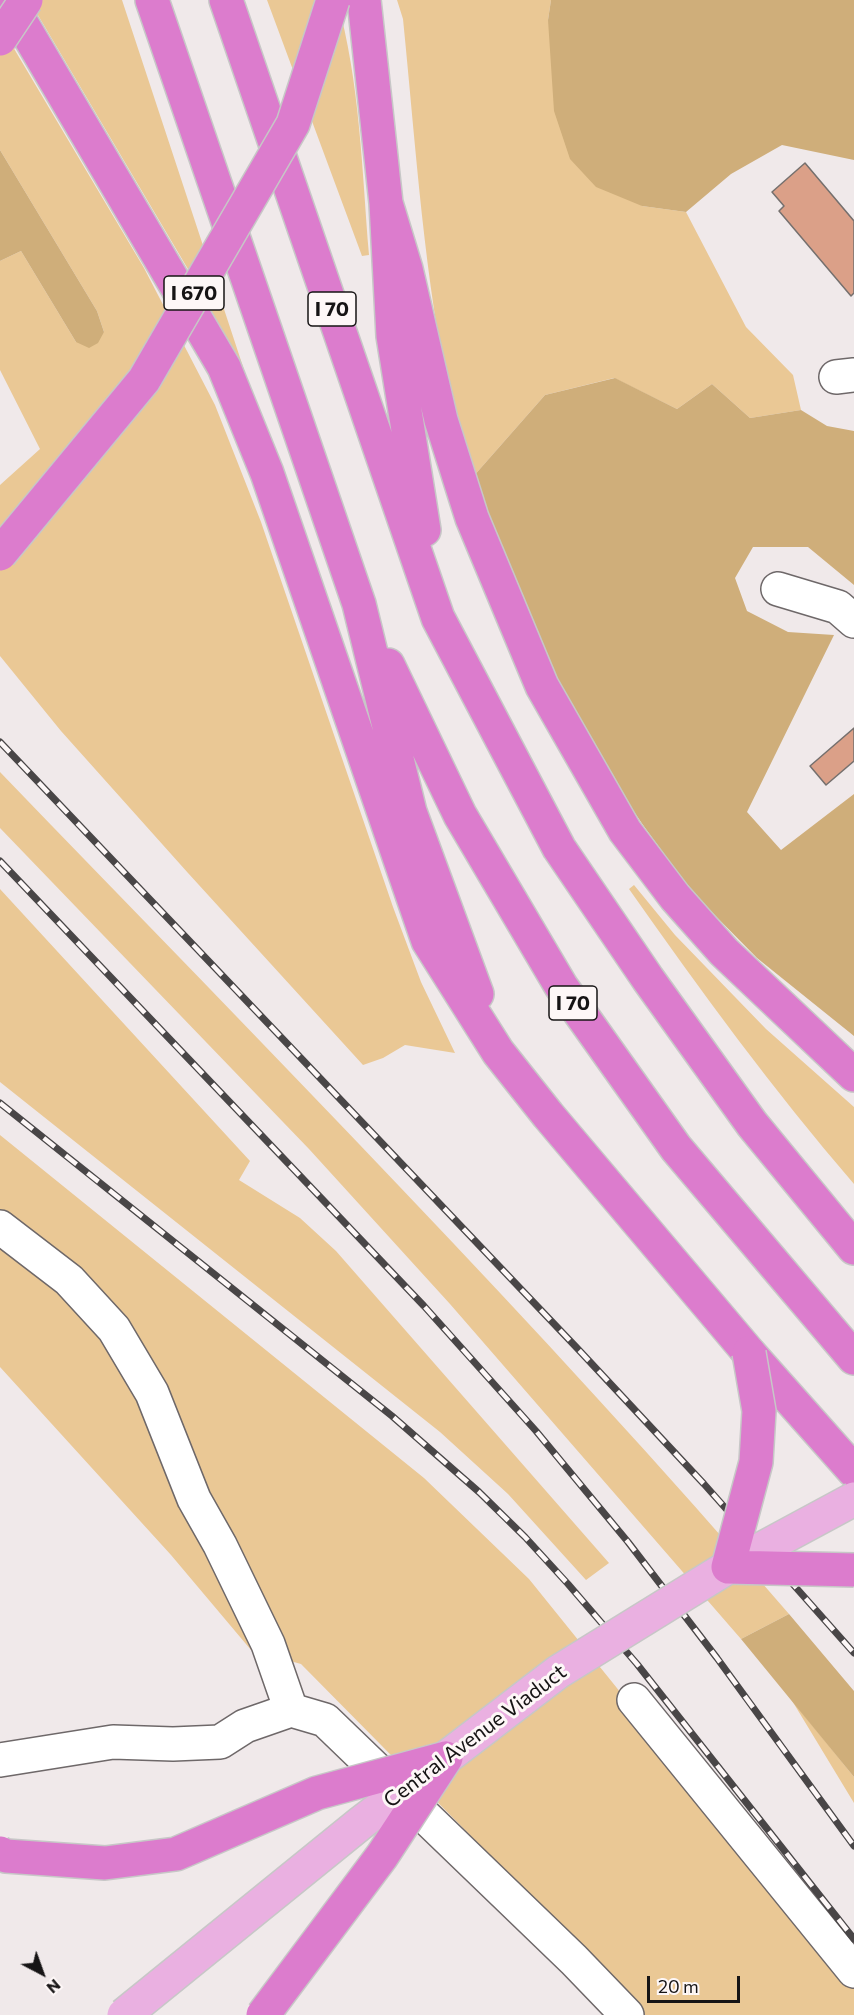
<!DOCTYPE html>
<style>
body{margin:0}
#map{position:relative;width:854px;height:2015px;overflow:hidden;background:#f0e9ea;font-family:Commissioner,sans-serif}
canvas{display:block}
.north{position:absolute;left:12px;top:1943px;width:60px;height:60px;-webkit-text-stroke:4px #fdf7f7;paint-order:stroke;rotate:139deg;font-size:16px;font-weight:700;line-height:24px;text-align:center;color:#161415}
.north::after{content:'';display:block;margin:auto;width:21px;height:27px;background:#161415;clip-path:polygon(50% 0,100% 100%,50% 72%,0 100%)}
.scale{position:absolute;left:647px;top:1976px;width:93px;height:27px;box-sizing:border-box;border:3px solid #161415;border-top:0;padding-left:8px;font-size:18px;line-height:21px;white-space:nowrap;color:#161415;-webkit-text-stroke:4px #fdf7f7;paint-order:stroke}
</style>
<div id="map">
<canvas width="854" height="2015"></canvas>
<div class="north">N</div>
<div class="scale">20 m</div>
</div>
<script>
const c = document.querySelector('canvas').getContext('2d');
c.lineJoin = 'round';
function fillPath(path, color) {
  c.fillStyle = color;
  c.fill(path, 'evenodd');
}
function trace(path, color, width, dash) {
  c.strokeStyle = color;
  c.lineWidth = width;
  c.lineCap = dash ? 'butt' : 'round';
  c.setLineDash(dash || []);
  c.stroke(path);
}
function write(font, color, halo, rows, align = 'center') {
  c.font = font + ' Commissioner,sans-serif';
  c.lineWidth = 6;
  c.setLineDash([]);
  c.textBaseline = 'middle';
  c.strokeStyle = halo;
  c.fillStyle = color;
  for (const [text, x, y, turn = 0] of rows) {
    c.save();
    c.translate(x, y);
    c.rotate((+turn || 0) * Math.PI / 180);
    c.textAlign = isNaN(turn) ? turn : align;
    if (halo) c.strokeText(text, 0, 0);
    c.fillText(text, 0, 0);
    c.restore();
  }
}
fillPath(new Path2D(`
 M29,0H122L253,397L248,398L208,303Z
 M267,0H337C360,82 362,170 369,255L362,256Z
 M397,0H551L548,20L642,206L686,212L746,327L793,375L801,410L750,418L712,384L677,409L614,378L545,395L472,478C465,455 457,432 452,408C424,280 416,148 403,19Z
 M0,25L144,268L215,405L261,522L393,907L421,982L455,1053L405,1045L383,1058L363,1065L188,873L61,731L0,656V485L40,449L0,370V261L21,251L76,342L104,332L97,311L0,150Z
 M0,772C267,1049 538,1322 789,1614L741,1639L450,1304L309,1149L0,828Z
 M634,885L675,935L766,1029L854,1107V1184C773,1090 700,990 629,889Z
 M0,889L250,1161L239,1180L300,1218L336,1251L609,1563L586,1580L508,1494L440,1432L0,1082Z
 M0,1135L424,1478L529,1579L854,1982V2015H645L541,1907L301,1664L251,1650L171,1555L0,1367Z
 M791,1699L854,1777V1803Z`), '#eac895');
fillPath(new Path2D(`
 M551,0H854V160L782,145L731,174L686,212L642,206L596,187L570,159L554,111L548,20Z
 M0,150L97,311L104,332L98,343L89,348L76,342L21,251L0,261Z
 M615,378L677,409L712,384L750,418L801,410L827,426L854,431V585L808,547H753L735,578L747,611L788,632L834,635L747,812L781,850L854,794V1036L757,958L690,890L643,825L592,750L549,668L472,478L545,395Z
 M789,1614L854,1691V1777L741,1639Z`), '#cfae7a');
const building = new Path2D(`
 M805,163L854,221V293L851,296L779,211L784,206L772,192Z
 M854,728V761L826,785L810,766Z`);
fillPath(building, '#dba088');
trace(building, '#75706e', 1.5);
const minor = new Path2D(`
 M836,377L854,375
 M778,589L838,607L854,621
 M0,1227L69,1280L114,1329L152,1393L194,1499L220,1545L268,1644L291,1710
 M634,1700L854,1971
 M0,1760L113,1742L173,1744L220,1742L245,1726L291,1710L325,1720L574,1960L627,2015`);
const highway = new Path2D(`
 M8,0L224,367L267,473L428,941L498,1052L548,1115L749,1353L854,1471
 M152,0L359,604L410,812L477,994
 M226,0L438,618L559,848L648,979L752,1124L854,1248
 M364,0L386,203L393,336L424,530
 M386,203L406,269L441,420L472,518L542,686L625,831L675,897L724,952L854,1075
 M388,665L460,815L561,986L676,1148L854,1358`);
trace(minor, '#6e6869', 36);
trace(highway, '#c7c7c7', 36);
trace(minor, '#fff', 33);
trace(highway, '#dc7ccd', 33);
const rail = new Path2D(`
 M0,742L577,1348L704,1484L854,1653
 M0,861L424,1306L536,1431L628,1542L717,1658L854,1846
 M0,1103L392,1416L479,1492L525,1537L568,1584L637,1664L854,1939`);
trace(rail, '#494647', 7);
trace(rail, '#fdf7f7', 4.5, [14]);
const majorBridge = new Path2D(`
 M124,2015L362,1822L558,1672L728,1567L854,1499`);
const highwayBridge = new Path2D(`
 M0,39L26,0
 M0,554L144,380L293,124L333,0
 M749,1353L759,1411L756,1462L728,1567L854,1570
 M0,1853L6,1856L105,1863L176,1854L317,1793L446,1758
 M263,2015L382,1856L446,1758`);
trace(majorBridge, '#c7c7c7', 36, []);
trace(highwayBridge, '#c7c7c7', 36, []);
trace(majorBridge, '#eab0e1', 33);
trace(highwayBridge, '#dc7ccd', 33);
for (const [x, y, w] of [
 [194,293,60],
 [332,309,48],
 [573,1003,48]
]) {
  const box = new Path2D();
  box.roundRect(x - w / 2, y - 17, w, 34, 4.5);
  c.fillStyle = '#fdf7f7';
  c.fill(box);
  trace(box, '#161415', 1.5);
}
write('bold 20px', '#161415', null, [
 ["I 670",194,293],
 ["I 70",332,309],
 ["I 70",573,1003]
]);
write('21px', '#161415', '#fdf7f7', [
 ["Central Avenue Viaduct",475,1736,-37]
]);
</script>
